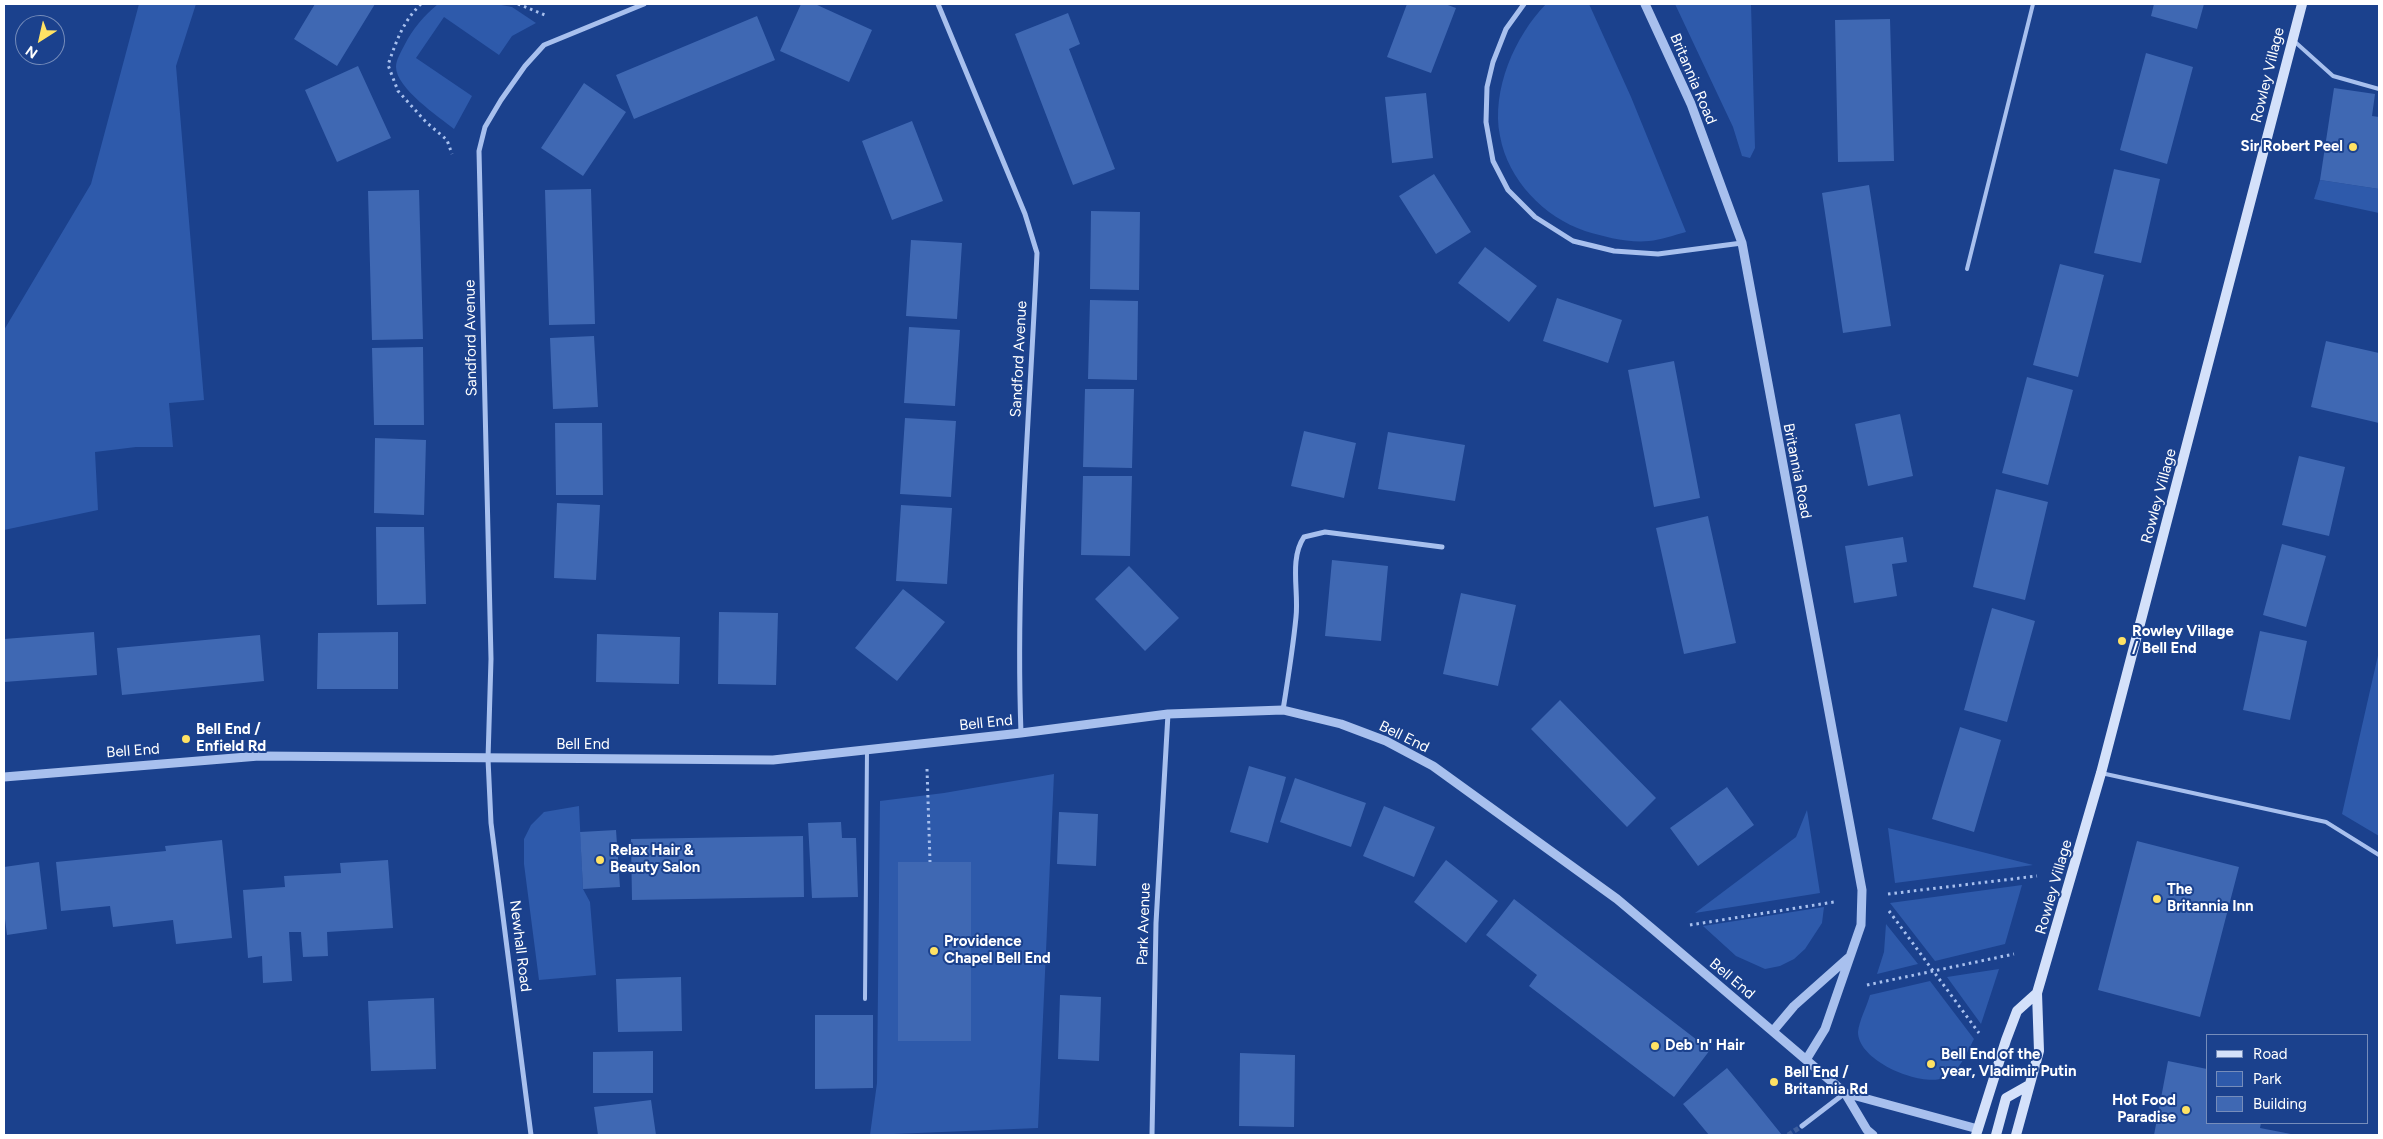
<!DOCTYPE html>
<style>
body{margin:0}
#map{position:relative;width:2383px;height:1139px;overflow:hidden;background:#1b418d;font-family:Figtree,sans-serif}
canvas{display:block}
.frame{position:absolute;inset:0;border:5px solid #fff;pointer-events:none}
.legend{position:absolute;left:2206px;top:1034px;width:162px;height:90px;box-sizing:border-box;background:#1b418d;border:1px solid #768dbb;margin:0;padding:6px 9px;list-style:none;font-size:15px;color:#fff}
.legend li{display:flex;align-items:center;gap:10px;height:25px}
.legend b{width:25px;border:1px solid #768dbb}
.north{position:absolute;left:15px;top:15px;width:50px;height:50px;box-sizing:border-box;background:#1b418d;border:1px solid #768dbb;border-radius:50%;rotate:215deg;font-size:14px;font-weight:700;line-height:20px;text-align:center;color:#fff}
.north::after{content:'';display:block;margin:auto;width:18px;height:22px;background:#ffe264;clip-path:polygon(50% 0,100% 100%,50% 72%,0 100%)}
</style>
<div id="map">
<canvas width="2383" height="1139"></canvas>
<div class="frame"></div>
<ul class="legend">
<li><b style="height:6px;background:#d4e1fa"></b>Road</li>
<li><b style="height:14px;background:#2e5aab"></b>Park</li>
<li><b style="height:14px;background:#3f68b3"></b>Building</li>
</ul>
<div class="north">N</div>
</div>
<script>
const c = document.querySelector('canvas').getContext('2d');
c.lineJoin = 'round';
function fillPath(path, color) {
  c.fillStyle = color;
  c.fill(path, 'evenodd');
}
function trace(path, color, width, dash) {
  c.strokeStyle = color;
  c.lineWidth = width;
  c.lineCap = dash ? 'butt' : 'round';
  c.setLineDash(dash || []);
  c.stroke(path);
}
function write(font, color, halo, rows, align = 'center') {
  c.font = font + ' Figtree,sans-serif';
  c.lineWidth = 4;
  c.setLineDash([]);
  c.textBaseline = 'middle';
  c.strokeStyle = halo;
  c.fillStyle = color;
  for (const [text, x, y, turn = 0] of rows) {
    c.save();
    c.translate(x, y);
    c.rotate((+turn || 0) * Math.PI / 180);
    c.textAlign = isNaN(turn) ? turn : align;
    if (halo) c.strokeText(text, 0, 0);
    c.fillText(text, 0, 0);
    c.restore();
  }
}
fillPath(new Path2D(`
 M139,4H196L176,66L204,400L169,403L173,447H136L95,452L98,510L4,530V330L91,184Z
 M438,4H496L512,7L536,23L512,36L499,55L444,17L416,58L472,96L454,129C439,117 396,88 396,67C396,60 401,52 404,46C413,28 424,16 438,4Z
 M1546,4H1589L1631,97L1686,232C1674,235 1661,240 1649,241C1628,243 1605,237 1585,231C1544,217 1508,180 1500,136C1491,90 1515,36 1546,4Z
 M1675,4H1751L1755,148L1750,158L1742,156L1733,127Z
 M2320,180L2379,189V213L2314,199Z
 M2379,651V836L2342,814Z
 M1054,774L1038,1128L870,1135L877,1083L880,801L944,793Z
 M579,806L583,889L590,902L596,975L539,980L524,864V839L531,825L544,812Z
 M1807,810L1820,893L1695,913L1796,837Z
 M1888,828L2033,865L1895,883Z
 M2022,885L2005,944L1935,961L1890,903Z
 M1824,907L1822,923L1805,949L1794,959L1780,966L1765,969L1736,956L1703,926Z
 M1886,924L1918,964L1877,974L1884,952Z
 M1999,969L1981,1024L1947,977Z
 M1930,981L1974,1039C1967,1052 1960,1072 1944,1078C1920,1087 1858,1061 1858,1032C1859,1021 1867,1006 1870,995Z`), '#2e5aab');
fillPath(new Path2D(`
 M315,4H375L337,66L294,39Z
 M801,4H815L872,30L849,82L780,51Z
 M1407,4H1445L1456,8L1431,73L1387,57Z
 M2154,4H2204L2197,29L2151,16Z
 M1068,13L1080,44L1069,49L1115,169L1073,185L1015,34Z
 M757,16L775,60L634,119L616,75Z
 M1890,19L1894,161L1838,162L1835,20Z
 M2146,53L2193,67L2167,164L2120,150Z
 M358,66L391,138L337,162L305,90Z
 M584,83L626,112L583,176L541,148Z
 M2334,88L2375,94L2372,116L2379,117V189L2320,180Z
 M1426,93L1433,158L1392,163L1385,97Z
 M912,121L943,201L892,220L862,141Z
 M2114,169L2160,179L2141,263L2094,253Z
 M1434,174L1471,232L1436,254L1399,196Z
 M1869,185L1891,326L1843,333L1822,193Z
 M591,189L595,324L549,325L545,190Z
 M419,190L423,339L372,340L368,191Z
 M1091,211L1140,212L1139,290L1090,289Z
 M911,240L962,243L957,319L906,316Z
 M1485,247L1537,286L1509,322L1458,283Z
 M2060,264L2104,275L2078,377L2033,365Z
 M1557,298L1622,320L1608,363L1543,341Z
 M1090,300L1138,301L1137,380L1088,379Z
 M909,327L960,330L955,406L904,403Z
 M594,336L598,407L553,409L550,338Z
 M2326,341L2379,353V423L2311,407Z
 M423,347L424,425H374L372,348Z
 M1674,361L1700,498L1654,507L1628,370Z
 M2027,377L2073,390L2048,485L2002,473Z
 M1085,389H1134L1132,468L1083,467Z
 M1900,414L1913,476L1868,486L1855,424Z
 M905,418L956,421L951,497L900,494Z
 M555,423H602L603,495H556Z
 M1304,431L1356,443L1344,498L1291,486Z
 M1388,432L1465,445L1455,501L1378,489Z
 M375,438L426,440L424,515L374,513Z
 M2299,456L2345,467L2329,536L2282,525Z
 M1083,476H1132L1130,556L1081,555Z
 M1996,489L2048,502L2025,600L1973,587Z
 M557,503L600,505L596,580L554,578Z
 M901,505L952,508L947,584L896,581Z
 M1708,516L1736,643L1684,654L1656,528Z
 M376,527H424L426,604L377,605Z
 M1903,537L1907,562L1892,564L1897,596L1854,603L1845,546Z
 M2282,544L2326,556L2306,627L2263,615Z
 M1332,560L1388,566L1381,641L1325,636Z
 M1129,566L1179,618L1145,651L1095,599Z
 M903,589L945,622L897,681L855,648Z
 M1461,593L1516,605L1498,686L1443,674Z
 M1992,608L2035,621L2007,722L1964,710Z
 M719,612L778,613L776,685L718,684Z
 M2260,631L2307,641L2290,720L2243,710Z
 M94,632L97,675L4,682V639Z
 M398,632V689H317L318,633Z
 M597,634L680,637L679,684L596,682Z
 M260,635L264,681L122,695L117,648Z
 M1560,700L1656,798L1627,827L1531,729Z
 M1960,727L2001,740L1974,832L1932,819Z
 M1249,766L1286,777L1268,843L1230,832Z
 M1295,778L1366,803L1351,847L1280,822Z
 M1727,787L1754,825L1698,866L1670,828Z
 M1384,806L1435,827L1414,877L1363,856Z
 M1059,812L1098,814L1096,866L1057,864Z
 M841,822L842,838H856L858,897L812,898L808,823Z
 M616,830L620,887L583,889L580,832Z
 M803,836L804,897L632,900L631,839Z
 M222,840L232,938L176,944L173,920L113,927L110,906L61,911L56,862L166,851L165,846Z
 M2137,841L2239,867L2200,1017L2098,990Z
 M388,860L393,928L327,932L328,956L303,957L301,932H289L292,981L263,983L262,956L248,958L243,890L285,887L284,876L341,873L340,863Z
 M1446,860L1498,901L1466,943L1414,902Z
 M39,862L47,929L7,935L4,911V867Z
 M898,862H971V1041H898Z
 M1514,899L1710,1050L1674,1097L1529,986L1537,975L1486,935Z
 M681,977L682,1031L618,1032L616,979Z
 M1060,995L1101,997L1099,1061L1058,1059Z
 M434,998L436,1069L371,1071L368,1001Z
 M815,1015H873V1088L815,1089Z
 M653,1051V1093H593V1052Z
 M1240,1053L1295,1055L1294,1127L1239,1126Z
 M2168,1061L2207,1069V1123H2261L2260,1128L2296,1135H2154Z
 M1727,1068L1753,1099L1782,1135H1709L1683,1104Z
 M651,1100L656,1135H598L594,1107Z`), '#3f68b3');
trace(new Path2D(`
 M1788,1135L1802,1126`), '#3d5e9e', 5, [5, 2.5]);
trace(new Path2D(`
 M421,4C403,21 396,42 388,65L398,91L426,122L447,140L452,154
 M518,4L545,15
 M927,769L930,862
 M1888,894L2037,876
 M1889,911L1979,1033
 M1690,925L1834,902
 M1867,985L2014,954`), '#a8c0ee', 3, [2.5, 4]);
trace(new Path2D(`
 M2294,41L2333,76L2379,89
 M1967,269L2033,4
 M2101,773L2326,822L2379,855
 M865,999L867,750`), '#a8c0ee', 4);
trace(new Path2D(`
 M938,4L1025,214L1037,253C1030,413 1015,573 1021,733
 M1524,4L1506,29L1493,62L1487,87L1486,122L1493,161L1508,190L1535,217L1573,241L1614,251L1658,254L1742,243
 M1283,710C1288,679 1293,648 1296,617C1299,592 1289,559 1304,537L1325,532L1442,547
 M1802,1126L1845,1093
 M531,1135L491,823L488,759L491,659L479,151L485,127L501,100L525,66L544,45L644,4
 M1152,1135L1156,923L1168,714`), '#a8c0ee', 5);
trace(new Path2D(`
 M1645,4L1691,104L1742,243L1862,890L1861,925L1825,1029L1806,1060
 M4,777L259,756L773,760L1021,733L1168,714L1283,710L1341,724L1386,741L1433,766L1617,899L1655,931L1845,1093L1867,1130L1873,1135
 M1773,1031L1794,1006L1848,958
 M1845,1093L1978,1129`), '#a8c0ee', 9);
trace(new Path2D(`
 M1976,1135L2006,1040L2017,1011L2037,993
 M1996,1135L2006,1098L2029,1085
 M2016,1135L2039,1051L2037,993L2101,773L2302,4`), '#d4e1fa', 10);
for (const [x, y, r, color] of [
 [2353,147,5,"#ffe264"],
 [2122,641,5,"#ffe264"],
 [186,739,5,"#ffe264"],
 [600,860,5,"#ffe264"],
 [2157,899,5,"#ffe264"],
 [934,951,5,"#ffe264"],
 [1655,1046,5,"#ffe264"],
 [1931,1064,5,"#ffe264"],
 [1774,1082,5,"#ffe264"],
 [2186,1110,5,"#ffe264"]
]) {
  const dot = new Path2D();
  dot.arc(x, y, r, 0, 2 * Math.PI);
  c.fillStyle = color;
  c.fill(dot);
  trace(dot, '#1b418d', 2);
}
write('15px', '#fff', '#1b418d', [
 ["Rowley Village",2268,75,-76],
 ["Britannia Road",1693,79,67],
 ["Sandford Avenue",471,338,-91],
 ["Sandford Avenue",1019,359,-87],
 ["Britannia Road",1797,471,79],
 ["Rowley Village",2159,496,-75],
 ["Bell End",986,723,-6],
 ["Bell End",1404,737,26],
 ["Bell End",583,745],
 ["Bell End",133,751,-4],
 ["Rowley Village",2054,887,-74],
 ["Park Avenue",1144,924,-88],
 ["Newhall Road",520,946,83],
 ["Bell End",1732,979,40]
]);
write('bold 15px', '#fff', '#1b418d', [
 ["Sir Robert Peel",2343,147,"right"],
 ["Rowley Village",2132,632],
 ["/ Bell End",2132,649],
 ["Bell End /",196,730],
 ["Enfield Rd",196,747],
 ["Relax Hair &",610,851],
 ["Beauty Salon",610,868],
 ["The",2167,890],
 ["Britannia Inn",2167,907],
 ["Providence",944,942],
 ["Chapel Bell End",944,959],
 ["Deb 'n' Hair",1665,1046],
 ["Bell End of the",1941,1055],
 ["year, Vladimir Putin",1941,1072],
 ["Bell End /",1784,1073],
 ["Britannia Rd",1784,1090],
 ["Hot Food",2176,1101,"right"],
 ["Paradise",2176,1118,"right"]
], 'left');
</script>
